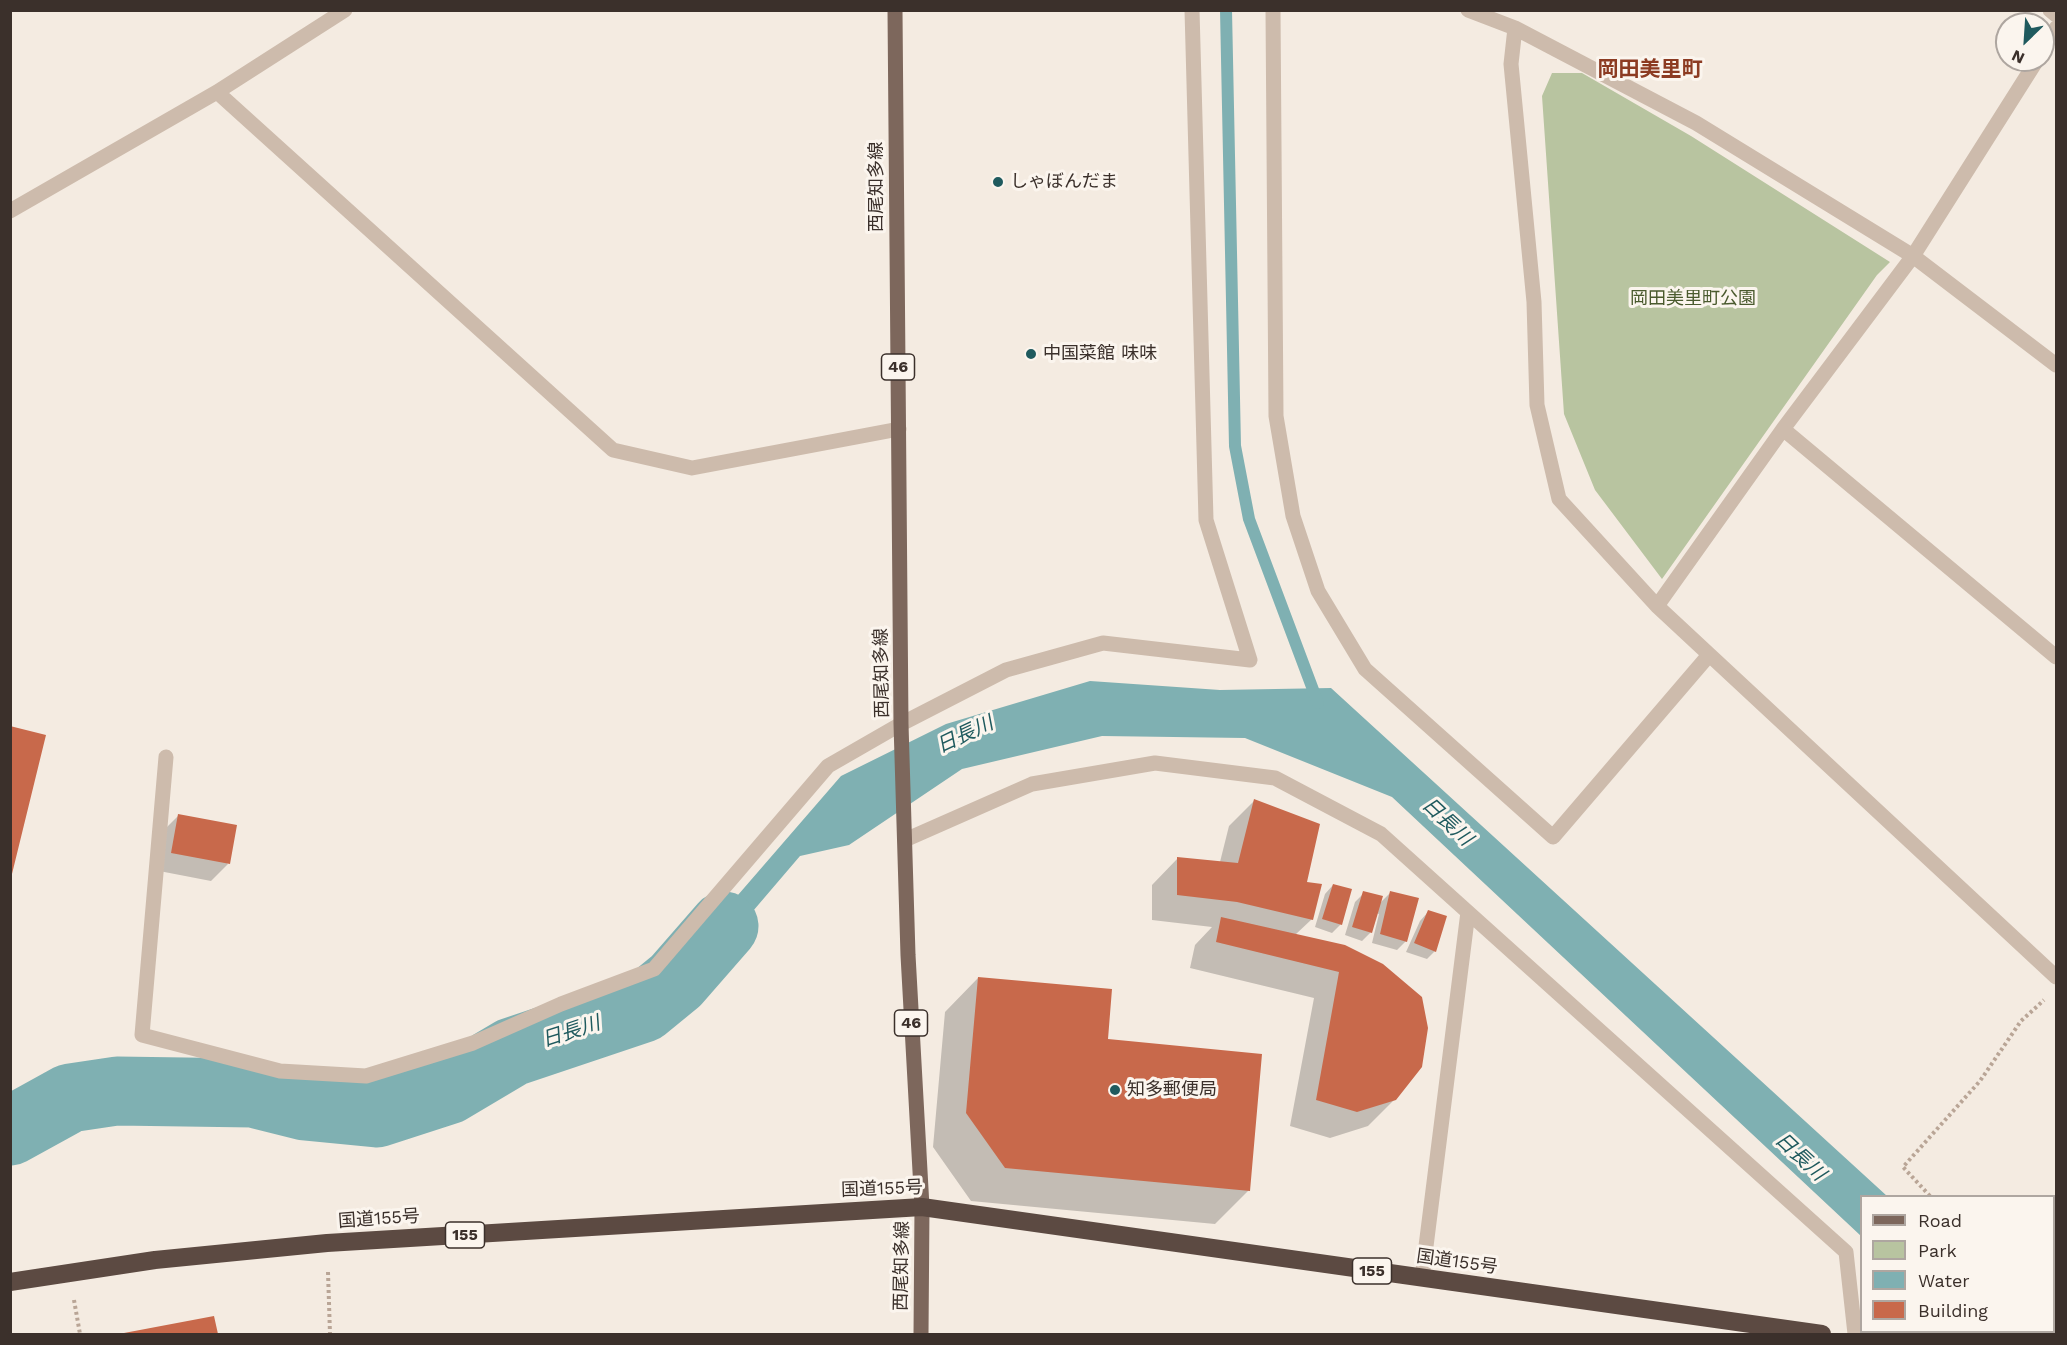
<!DOCTYPE html>
<meta charset="utf-8">
<style>
body{margin:0}
#map{position:relative;width:2067px;height:1345px;overflow:hidden;background:#f4ebe1;font-family:"Work Sans",sans-serif}
canvas{display:block}
.frame{position:absolute;inset:0;border:12px solid #3b302b;pointer-events:none}
.legend{position:absolute;left:1860px;top:1195px;width:195px;height:138px;box-sizing:border-box;background:#fbf5ee;border:2px solid #aea6a0;margin:0;padding:8px 10px;list-style:none;font-size:18px;color:#3b302b}
.legend li{display:flex;align-items:center;gap:12px;height:30px}
.legend b{width:30px;border:2px solid #aea6a0}
.north{position:absolute;left:1995px;top:12px;width:60px;height:60px;box-sizing:border-box;background:#fbf5ee;border:2px solid #aea6a0;border-radius:50%;rotate:205deg;font-size:16px;font-weight:700;line-height:24px;text-align:center;color:#3b302b}
.north::after{content:'';display:block;margin:auto;width:21px;height:27px;background:#1f5a5e;clip-path:polygon(50% 0,100% 100%,50% 72%,0 100%)}
</style>
<div id="map">
<canvas width="2067" height="1345"></canvas>
<div class="frame"></div>
<ul class="legend">
<li><b style="height:8px;background:#7d675c"></b>Road</li>
<li><b style="height:16px;background:#b8c4a0"></b>Park</li>
<li><b style="height:16px;background:#7fb0b2"></b>Water</li>
<li><b style="height:16px;background:#c8694b"></b>Building</li>
</ul>
<div class="north">N</div>
</div>
<script>
const c = document.querySelector('canvas').getContext('2d');
c.lineJoin = 'round';
function fillPath(path, color) {
  c.fillStyle = color;
  c.fill(path, 'evenodd');
}
function trace(path, color, width, dash) {
  c.strokeStyle = color;
  c.lineWidth = width;
  c.lineCap = dash ? 'butt' : 'round';
  c.setLineDash(dash || []);
  c.stroke(path);
}
function write(font, color, halo, rows, align = 'center') {
  c.font = font + ' "Work Sans","Noto Sans JP",sans-serif';
  c.lineWidth = 6;
  c.setLineDash([]);
  c.textBaseline = 'middle';
  c.strokeStyle = halo;
  c.fillStyle = color;
  for (const [text, x, y, turn = 0] of rows) {
    c.save();
    c.translate(x, y);
    c.rotate((+turn || 0) * Math.PI / 180);
    c.textAlign = isNaN(turn) ? turn : align;
    if (halo) c.strokeText(text, 0, 0);
    c.fillText(text, 0, 0);
    c.restore();
  }
}
fillPath(new Path2D(`
 M1552,73H1582L1691,136L1890,262L1877,275L1662,579L1595,490L1564,414L1542,96Z`), '#b8c4a0');
fillPath(new Path2D(`
 M1090,681L1220,690L1331,688L1887,1196H1862L1861,1236L1392,797L1245,738L1102,736L962,769L849,845L800,856L671,1007L654,992L841,776L946,724Z`), '#7fb0b2');
fillPath(new Path2D(`
 M1255,800L1306,883L1312,919L1295,935L1344,946L1395,1099L1368,1126L1330,1138L1290,1126L1314,998L1190,968L1195,945L1212,927L1152,920V885L1178,858L1220,862L1229,826Z
 M179,815L228,864L211,881L154,870L161,833Z
 M1333,885L1341,924L1332,933L1315,927L1325,894Z
 M1391,892L1406,941L1397,950L1372,943L1379,914L1376,913L1371,932L1362,941L1345,935L1355,902L1364,893L1379,904Z
 M1428,912L1435,951L1427,959L1406,952L1420,921Z
 M978,978L1106,1041L1249,1190L1215,1224L971,1201L933,1147L945,1012Z
 M213,1317L217,1334H126Z`), '#0003');
trace(new Path2D(`
 M1226,10L1235,446L1249,519L1318,703`), '#7fb0b2', 12);
trace(new Path2D(`
 M10,1131L70,1098L117,1091L253,1093L305,1106L377,1113L448,1090L512,1052L643,1008L676,981L724,926`), '#7fb0b2', 69);
fillPath(new Path2D(`
 M10,726L46,735L11,878H10Z
 M1254,799L1320,824L1307,882L1322,884L1313,920L1237,902L1177,895V857L1238,863Z
 M178,814L237,825L230,864L171,853Z
 M1333,884L1352,889L1342,925L1322,919Z
 M1363,891L1383,896L1372,933L1352,927Z
 M1390,891L1419,898L1407,942L1380,934Z
 M1428,910L1447,916L1436,952L1414,943Z
 M1221,917L1345,945L1383,964L1422,997L1428,1028L1422,1067L1396,1100L1357,1112L1316,1100L1339,972L1216,942Z
 M978,977L1112,989L1108,1039L1262,1054L1250,1191L1005,1168L966,1113Z
 M214,1316L218,1334H124V1333Z`), '#c8694b');
trace(new Path2D(`
 M1930,1196L1903,1167L1980,1081L2021,1021L2044,1000
 M328,1272L330,1334
 M74,1300L80,1334
 M2012,1334V1332`), '#b9a596', 4, [3, 3]);
trace(new Path2D(`
 M1273,10L1276,416L1293,516L1318,591L1365,669L1553,837L1709,655
 M1468,10L1515,28L1696,123L1913,256L2056,365
 M2050,10L2056,15
 M1515,28L1511,64L1534,302L1537,405L1559,499L1657,606L2056,977
 M2043,50L2056,28
 M217,92L613,450L692,468L899,429
 M10,211L217,92L345,10
 M1783,429L2056,657
 M1657,606L1783,429L1913,256L2037,60
 M166,757L142,1035L280,1071L366,1076L473,1043L561,1004L654,969L828,766L901,724L1006,670L1103,643L1250,660L1206,520L1192,10
 M905,840L1032,784L1155,763L1275,778L1381,834L1846,1252L1855,1334
 M1422,1278L1468,912`), '#cdbbac', 15);
trace(new Path2D(`
 M895,10L901,724L908,955L922,1207L921,1334`), '#7d675c', 15);
trace(new Path2D(`
 M10,1282L155,1260L327,1243L922,1207L1822,1334`), '#5c4a42', 18);
for (const [x, y, r, color] of [
 [998,182,6,"#1f5a5e"],
 [1031,354,6,"#1f5a5e"],
 [1115,1090,6,"#1f5a5e"]
]) {
  const dot = new Path2D();
  dot.arc(x, y, r, 0, 2 * Math.PI);
  c.fillStyle = color;
  c.fill(dot);
  trace(dot, '#fbf5ee', 2);
}
for (const [x, y, w] of [
 [898,367,33],
 [911,1023,33],
 [465,1235,39],
 [1372,1271,39]
]) {
  const box = new Path2D();
  box.roundRect(x - w / 2, y - 13, w, 26, 4.5);
  c.fillStyle = '#fbf5ee';
  c.fill(box);
  trace(box, '#3b302b', 1.5);
}
write('bold 16px', '#3b302b', null, [
 ["46",898,367],
 ["46",911,1023],
 ["155",465,1235],
 ["155",1372,1271]
]);
write('18px', '#3b302b', '#fbf5ee', [
 ["しゃぼんだま",1010,182],
 ["中国菜館 味味",1043,354],
 ["知多郵便局",1127,1090]
], 'left');
write('18px', '#3b302b', '#fbf5ee', [
 ["西尾知多線",877,187,-90],
 ["西尾知多線",882,673,-91],
 ["国道155号",882,1189,-2],
 ["国道155号",379,1219,-4],
 ["国道155号",1457,1262,8],
 ["西尾知多線",902,1266,-89]
]);
write('18px', '#4a5a2e', '#fbf5ee', [
 ["岡田美里町公園",1693,299]
]);
write('italic 20px', '#1f5a5e', '#fbf5ee', [
 ["日長川",965,735,-25],
 ["日長川",1447,822,43],
 ["日長川",571,1032,-18],
 ["日長川",1800,1157,43]
]);
write('bold 21px', '#8c3b22', '#fbf5ee', [
 ["岡田美里町",1650,70]
]);
</script>
